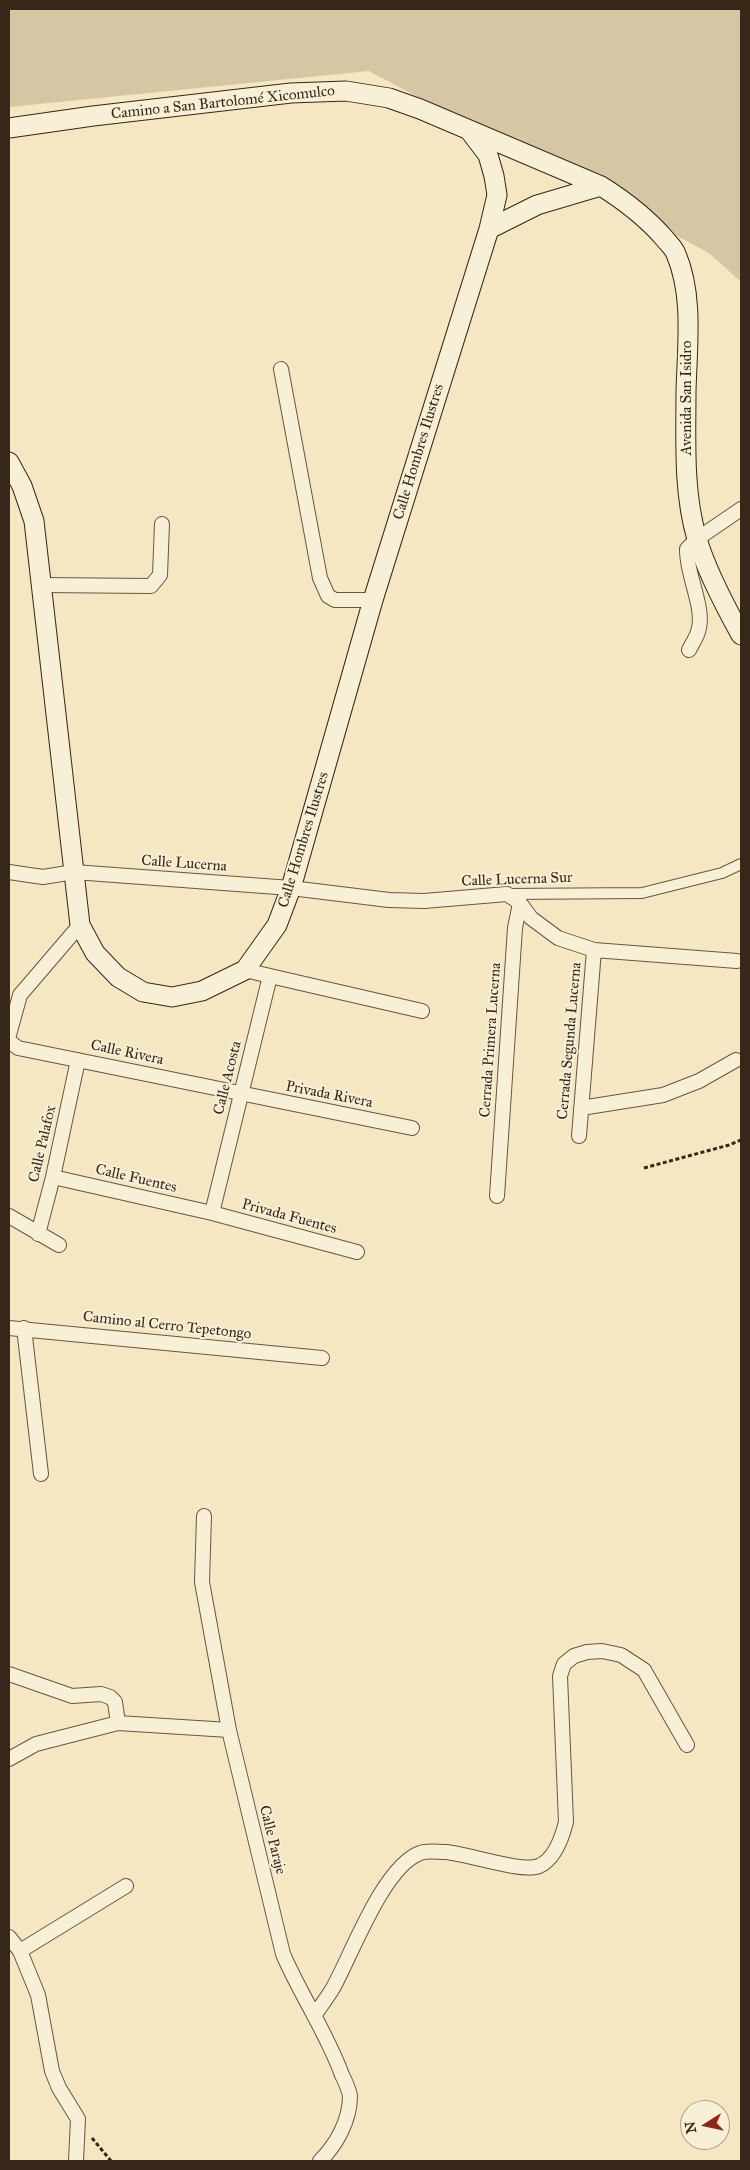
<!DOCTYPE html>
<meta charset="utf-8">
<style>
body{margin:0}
#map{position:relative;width:750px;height:2170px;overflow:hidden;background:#f5e7c1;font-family:"IM FELL Great Primer",serif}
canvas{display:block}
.frame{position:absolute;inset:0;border:10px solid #362718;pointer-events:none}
.north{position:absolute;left:680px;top:2100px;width:50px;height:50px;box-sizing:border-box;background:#f8efd7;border:1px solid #aa9f8b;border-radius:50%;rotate:260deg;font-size:14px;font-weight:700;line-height:20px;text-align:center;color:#362718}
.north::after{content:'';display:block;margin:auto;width:18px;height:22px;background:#8f2418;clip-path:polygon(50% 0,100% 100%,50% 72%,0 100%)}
</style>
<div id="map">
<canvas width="750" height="2170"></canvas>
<div class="frame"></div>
<div class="north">N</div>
</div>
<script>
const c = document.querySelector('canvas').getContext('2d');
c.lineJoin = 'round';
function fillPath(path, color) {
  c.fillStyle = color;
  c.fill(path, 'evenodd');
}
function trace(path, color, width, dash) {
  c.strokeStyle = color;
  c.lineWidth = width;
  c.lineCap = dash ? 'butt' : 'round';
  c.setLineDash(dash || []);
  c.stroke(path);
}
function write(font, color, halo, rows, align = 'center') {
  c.font = font + ' "IM FELL Great Primer",serif';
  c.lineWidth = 4;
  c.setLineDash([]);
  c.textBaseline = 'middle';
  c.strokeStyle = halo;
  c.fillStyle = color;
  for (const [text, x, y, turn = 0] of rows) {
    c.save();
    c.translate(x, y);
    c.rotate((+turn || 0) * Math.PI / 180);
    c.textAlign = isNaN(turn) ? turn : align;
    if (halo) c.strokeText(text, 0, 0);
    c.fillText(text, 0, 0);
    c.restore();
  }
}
fillPath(new Path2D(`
 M9,9H741V282L709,253L369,71L9,107Z`), '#d5c6a4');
const pedestrian = new Path2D(`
 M507,894L642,893L722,873L741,864`);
const minor = new Path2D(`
 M281,369L320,578L328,596L335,600H373
 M42,585L151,586L160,575L162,524
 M689,650C692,644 696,638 698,632C706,609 686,575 687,549L697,539L741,509
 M9,872L43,877L74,872L291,888L389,900L424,901L507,894L520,903L515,928L497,1196
 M520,903L531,918L558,938L594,950L737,961
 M270,976L422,1011
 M9,1035L20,995L80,925
 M9,1041L18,1048L412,1128
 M581,1108L663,1095L699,1081L736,1060
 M579,1136L594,950
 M53,1177L212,1213L357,1252
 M212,1213L270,976L245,970
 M9,1216L59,1245
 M38,1234L53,1177L78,1060
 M9,1328L322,1358
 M24,1328L41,1474
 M204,1516L202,1582L229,1730
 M9,1674L72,1696L101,1694L110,1697L115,1702L118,1723
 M9,1759L36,1744L118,1723L229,1730L283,1954C301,1996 327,2033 342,2075C345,2081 349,2090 350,2096C350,2121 336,2145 320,2161
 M9,1937L20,1951L126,1886
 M20,1951L38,1995L52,2071L59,2088L78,2119L76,2161
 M314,2016C320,2007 327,1998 333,1988C352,1954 383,1867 420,1853C428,1850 438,1852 446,1852C468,1854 522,1873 539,1866C555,1859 562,1838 566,1822L560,1676L564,1664L574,1656L587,1652L602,1651L621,1655L644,1670L687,1745`);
const secondary = new Path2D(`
 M9,128L93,116L291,93L346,91L389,98L420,109L601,186C625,201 646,217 665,239C668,243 674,248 676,254C694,296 687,347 686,392C686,440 683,492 697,539C706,570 725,606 741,635
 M489,229L537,205L601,186
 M9,462L22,486L34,521L80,925L95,953L118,977L143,992L172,997L202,991L245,970L277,925L291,888L373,600L489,229L497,195L494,176L488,155L469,130`);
trace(pedestrian, '#665742', 12);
trace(minor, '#665742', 16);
trace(secondary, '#362718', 21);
trace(new Path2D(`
 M644,1168L729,1145L741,1140
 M92,2138L111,2161`), '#362718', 3, [4, 2.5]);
trace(pedestrian, '#f8efd7', 10);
trace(minor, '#f8efd7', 14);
trace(secondary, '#f8efd7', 19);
write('15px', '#362718', '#f8efd7', [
 ["Camino a San Bartolomé Xicomulco",223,103,-6],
 ["Avenida San Isidro",687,398,-90],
 ["Calle Hombres Ilustres",419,452,-73],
 ["Calle Hombres Ilustres",304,840,-73],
 ["Calle Lucerna",184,864,4],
 ["Calle Lucerna Sur",517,880,-2],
 ["Cerrada Primera Lucerna",491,1040,-86],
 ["Cerrada Segunda Lucerna",570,1041,-85],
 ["Calle Rivera",127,1053,12],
 ["Calle Acosta",228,1078,-76],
 ["Privada Rivera",329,1095,11],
 ["Calle Palafox",43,1144,-77],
 ["Calle Fuentes",136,1179,13],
 ["Privada Fuentes",289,1217,15],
 ["Camino al Cerro Tepetongo",167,1326,6],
 ["Calle Paraje",272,1840,76]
]);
</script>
